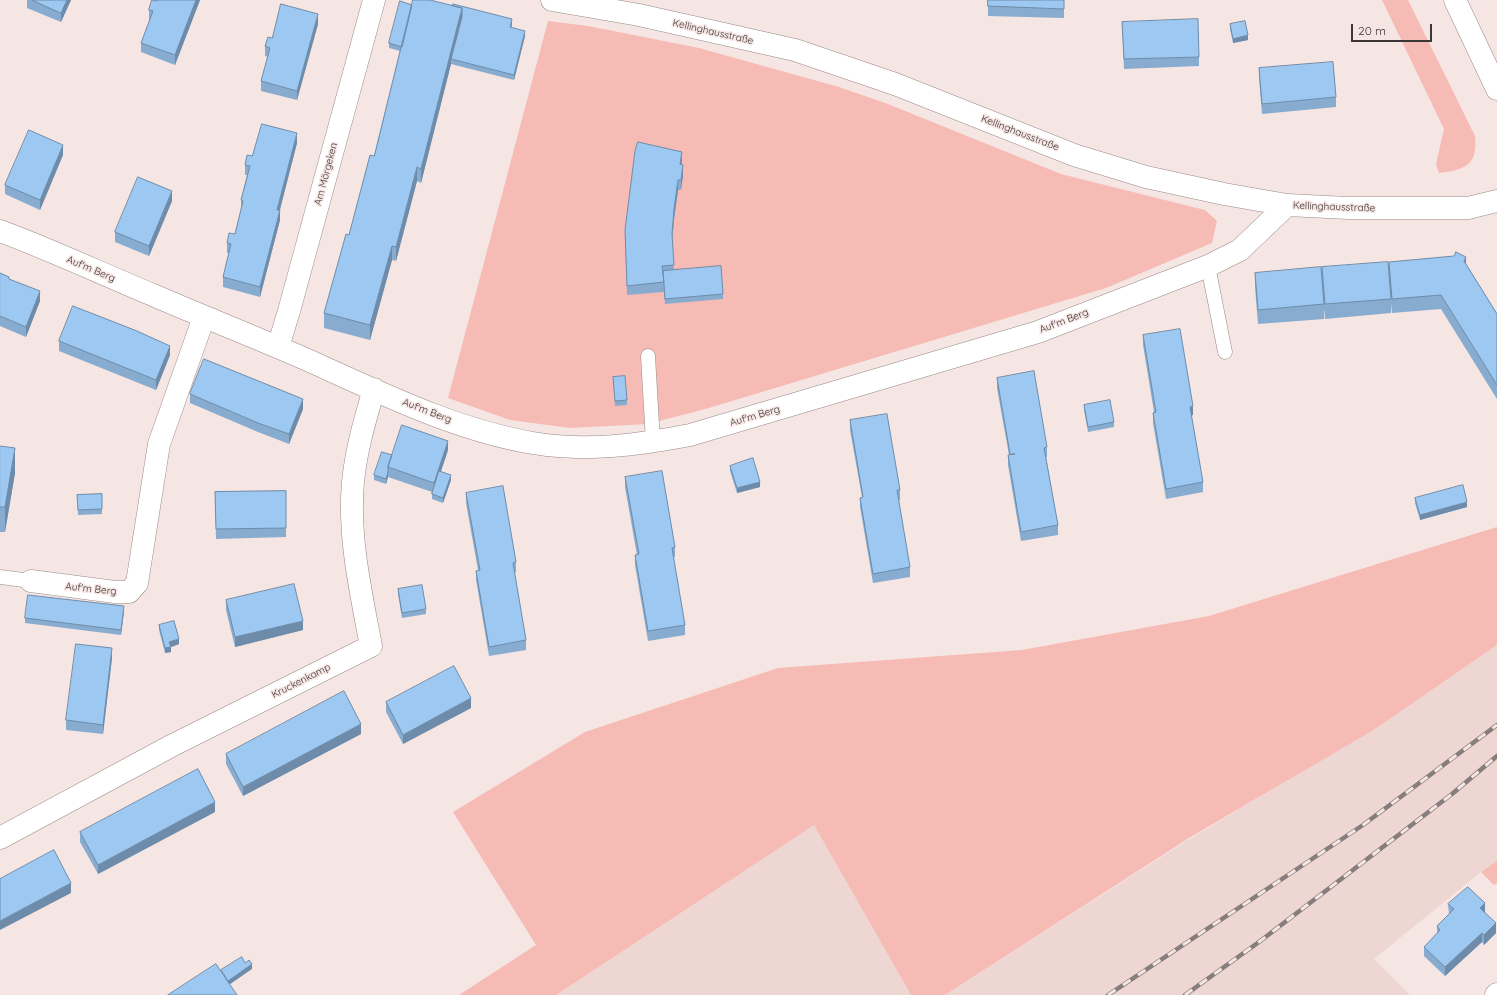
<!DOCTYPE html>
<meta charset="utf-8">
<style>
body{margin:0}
#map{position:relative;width:1497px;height:995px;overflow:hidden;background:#f5e5e3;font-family:Quicksand,sans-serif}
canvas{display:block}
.scale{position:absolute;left:1351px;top:24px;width:81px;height:18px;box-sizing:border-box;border:2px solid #3c3635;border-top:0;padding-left:5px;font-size:12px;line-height:14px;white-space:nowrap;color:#3c3635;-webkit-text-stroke:3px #f5e5e3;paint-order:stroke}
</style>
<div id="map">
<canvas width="1497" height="995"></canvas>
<div class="scale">20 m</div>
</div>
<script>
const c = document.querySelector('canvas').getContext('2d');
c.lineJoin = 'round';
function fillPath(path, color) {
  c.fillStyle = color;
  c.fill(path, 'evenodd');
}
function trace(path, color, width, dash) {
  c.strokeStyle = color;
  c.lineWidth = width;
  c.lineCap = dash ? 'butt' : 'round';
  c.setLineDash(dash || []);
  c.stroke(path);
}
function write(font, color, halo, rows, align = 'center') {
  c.font = font + ' Quicksand,sans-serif';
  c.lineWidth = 3;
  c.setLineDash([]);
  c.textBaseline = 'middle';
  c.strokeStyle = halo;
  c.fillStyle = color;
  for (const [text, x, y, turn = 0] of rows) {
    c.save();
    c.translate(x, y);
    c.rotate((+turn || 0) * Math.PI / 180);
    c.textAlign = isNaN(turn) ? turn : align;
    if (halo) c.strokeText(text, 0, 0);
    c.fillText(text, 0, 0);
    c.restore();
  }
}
fillPath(new Path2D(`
 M1497,645V861L1481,872L1374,959L1410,995H945L1188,840L1370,731Z
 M814,825L911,995H556L615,955Z`), '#eed6d3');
fillPath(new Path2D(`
 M1382,0H1408L1475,136C1478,164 1466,170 1439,173L1436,164L1444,129Z
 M548,21L588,26L699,48L839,87L888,104L1061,174L1205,210L1217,221L1212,243L1106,288L709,408L648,424L570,428L510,420L448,398Z
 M1497,527V645L1372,731L1189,838L945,995H911L814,825L556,995H459L536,945L453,812L585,732L778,668L1022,650L1209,616Z
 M1497,861V883L1494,885L1481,872Z`), '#f7bbb5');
const lane = new Path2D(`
 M1208,266L1225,352
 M648,356L653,442
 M0,577L31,581`);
const street = new Path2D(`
 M552,0L639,15L795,50L895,84L1074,155L1146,177L1224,194L1287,205L1348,208H1468L1497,201
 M0,231C52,250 102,274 153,295C206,318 260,339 312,362C383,394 456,430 533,443C586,452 638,445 690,435L1038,332L1208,266L1240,250L1287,205
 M278,347L289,311L374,0
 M31,581L115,592H129L137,583L159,444L204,317
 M0,838L173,745L371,646C361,593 348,536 353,482C356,450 365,420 374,389`);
const secondary = new Path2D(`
 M1455,0L1497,89
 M1496,995L1497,994`);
trace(lane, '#988988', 15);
trace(street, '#988988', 23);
trace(secondary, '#988988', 23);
trace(lane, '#fff', 14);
trace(street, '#fff', 22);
trace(secondary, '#fff', 22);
const rail = new Path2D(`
 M1108,995L1363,825L1497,725
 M1185,995L1259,942L1452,794L1497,756`);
trace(rail, '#877d7c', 4.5);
trace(rail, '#f5e5e3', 3, [9]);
fillPath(new Path2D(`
 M27,0H71L61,22L27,8Z
 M200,0L175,65L141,52V43L150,20L149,19V10L157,1Z
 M988,0H1064V18L988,16Z
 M412,5L512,24L511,28L525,36L514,80L451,64L421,183L417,181L396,261L392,260L370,340L324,328V313L349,235L374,156L400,51L389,48V43Z
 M1122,22L1199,57V66L1124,69Z
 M318,24L297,100L261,91V81L268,57L265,56V46L272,38Z
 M1230,24L1248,40L1233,43L1230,29Z
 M1259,68L1336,97V107L1262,114L1259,78Z
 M297,143L280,210V220L260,297L223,287V277L229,253H227V243L235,234L241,210V200L247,175H245V165L252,156Z
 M63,155L40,210L5,194V185Z
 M682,162L681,164L683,175L681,190H678L674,219L672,240L674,270L723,294V299L665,304L664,292L627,295L625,230Z
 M172,201L149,256L115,242V232Z
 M1389,262L1466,264L1497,314V399L1441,309L1392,313L1391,303V313L1325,319L1324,308V319L1258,324L1255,287V273L1322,277V267L1389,272Z
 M0,273L9,279L40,301L26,337L0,326Z
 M1143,335L1193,415L1191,416L1203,482V492L1166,499L1153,423V413L1154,412L1143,345Z
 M59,341L170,355L156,390L59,351Z
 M613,377L627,400V405L615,406Z
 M997,378L1047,447V457H1046L1058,525V535L1021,541L1008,465V455H1009L997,388Z
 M190,394L303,409L289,444L258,432L190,403Z
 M1084,405L1114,422V427L1088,432L1084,410Z
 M850,420L900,490V500H898L910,567V577L873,583L860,507V498L862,497L850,430Z
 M0,446L15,473L5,532H0Z
 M448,450L441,471L451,480L443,503L432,499V492L388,477L386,484L374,480V475L392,455Z
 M730,466L760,487L737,493L730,471Z
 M625,477L675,547V557H673L685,625V635L648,641L635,565V555H637L625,487Z
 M286,491V537L216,539L215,492Z
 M466,493L516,562V572L514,573L526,640V650L489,656L476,580V571L478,570L466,503Z
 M102,494V514L78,515L77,495Z
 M1415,498L1467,507L1420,520L1415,503Z
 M398,589L426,609V614L402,618L398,594Z
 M226,600L303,630L235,647L226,610Z
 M124,611L121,635L25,623V618Z
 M159,625L179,644L171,647V652L165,653L159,630Z
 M112,658L103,734L66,730V720Z
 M386,702L471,708L403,744L386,712Z
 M361,734L243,796L226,764V754Z
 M215,812L98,874L80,842V832Z
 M1448,904L1485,912L1496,933L1484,945L1482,942L1445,976L1424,956V947L1437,934V926L1449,914Z`), '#87acd0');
fillPath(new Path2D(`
 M67,0H71L61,22V13Z
 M196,0H200L175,65V55Z
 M462,8V22L451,59V64L421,183V169Z
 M318,14V24L297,100V91Z
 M512,19V24L510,32V27Z
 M525,31V36L514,80V75Z
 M1248,35V40L1233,43V39Z
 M297,133V143L277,220V210Z
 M63,145V155L40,210V200Z
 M682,152V162L680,174V164Z
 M683,165V175L681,190V180Z
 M417,167V181L396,261V247Z
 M678,180V190L674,219L672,244L674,209Z
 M172,191V201L149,256V246Z
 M280,210V220L260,297V287Z
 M392,246V260L370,340V325Z
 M1466,257V272L1464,261Z
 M40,291V301L26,337V327Z
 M170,346V355L156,390V380Z
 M303,399V409L289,444V434Z
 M1193,406V415L1190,416V407Z
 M448,441V450L434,492V483Z
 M15,448V473L5,532V507Z
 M388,472V477L386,484V479Z
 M451,475V480L443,503V498Z
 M760,482V487L737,493V488Z
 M1467,502V507L1420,520V515Z
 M124,606V611L121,635V630Z
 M303,621V630L235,647V637Z
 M179,639V644L171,647V652L165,653V648L169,642Z
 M112,648V658L103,734V725Z
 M471,698V708L403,744V735Z
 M361,724V734L243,796V787Z
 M215,802V812L98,874V865Z
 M71,883V893L0,930V921Z
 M1485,903V912L1480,918V908Z
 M1496,923V933L1484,945V935Z
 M1482,933V942L1445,976V967Z
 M252,964V969L223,989V984Z`), '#6e8ca9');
const building = new Path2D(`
 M32,0H67L61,13Z
 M152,0L157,1L158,0H196L175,55L141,43L153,11L149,10Z
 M413,0H430L462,8L421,169L417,167L396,247L392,246L370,325L324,313L346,234L349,235L370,155L374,156Z
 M988,0H1064V9L988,6Z
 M400,1L412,5L402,47L389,43Z
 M281,4L318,14L297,91L261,81L270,48L265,46L268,37L272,38Z
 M453,4L512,19L510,27L525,31L514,75L451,59L462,17V8L453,6Z
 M1198,19L1199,57L1124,59L1122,22Z
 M1245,21L1248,35L1233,39L1230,24Z
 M1333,62L1336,97L1262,104L1259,68Z
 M262,124L297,133L277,210H280L260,287L223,277L231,244L227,243L229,233L235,234L243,201L241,200L250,166L245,165L247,155L252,156Z
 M29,130L63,145L40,200L5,185Z
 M638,142L682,152L680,164L683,165L681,180H678L674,209L672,234L674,265L662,266L664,282L627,286L625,230L635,151Z
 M138,177L172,191L149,246L115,232Z
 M1456,252L1466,257L1464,261L1497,314V385L1441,295L1392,299L1389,262L1454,256Z
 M1388,262L1391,299L1325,304L1322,267Z
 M721,266L723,294L665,299L663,271Z
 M1321,267L1324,304L1258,310L1255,273Z
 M0,273L9,277V279L40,291L26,327L0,316Z
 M73,306L137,331L170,346L156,380L59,341Z
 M1180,329L1193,406L1190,407L1203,482L1166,489L1153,413L1156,412L1143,335Z
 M204,359L303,399L289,434L258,423L190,394Z
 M1034,371L1047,447L1044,448L1058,525L1021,532L1008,455L1015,454H1010L997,378Z
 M625,376L627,400L615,401L613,377Z
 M1110,400L1114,422L1088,427L1084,405Z
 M887,414L900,490H897L910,567L873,574L860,498L863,497L850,420Z
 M402,425L448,441L434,483L388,467Z
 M0,446L15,448L5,507H0Z
 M382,452L392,455L388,467V472L386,479L374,475Z
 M753,458L760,482L737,488L730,466Z
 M439,471L451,475L443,498L432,494Z
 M662,471L675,547L672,548L685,625L648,631L635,555L639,554L625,477Z
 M1463,485L1467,502L1420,515L1415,498Z
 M503,486L516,562L513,563L526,640L489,647L476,571L480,570L466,493Z
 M286,491V528L216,529L215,492Z
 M102,494V509L78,510L77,495Z
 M294,584L303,621L235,637L226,600Z
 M422,585L426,609L402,613L398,589Z
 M28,595L124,606L121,630L25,618Z
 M174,621L179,639L169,642L171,647L165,648L159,625Z
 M76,644L112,648L103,725L66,720Z
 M454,666L471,698L403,735L386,702Z
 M344,691L361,724L243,787L226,754Z
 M198,769L215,802L98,865L80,832Z
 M54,850L71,883L0,921V879Z
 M1468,887L1485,903L1480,908L1496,923L1484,935L1482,933L1445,967L1424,947L1440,930L1437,926L1454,909L1448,904Z
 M242,957L245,963L249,960L252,964L228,981L221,970Z
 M216,964L237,995H168Z`);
fillPath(building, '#9dc8f2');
trace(building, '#6e8ca9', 1);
write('10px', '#3c3635', '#f5e5e3', [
 ["Kellinghausstraße",713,32,13],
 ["Kellinghausstraße",1020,133,21],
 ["Am Mörgeken",326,174,-75],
 ["Kellinghausstraße",1334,207,2],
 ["Auf'm Berg",91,269,23],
 ["Auf'm Berg",1064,321,-21],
 ["Auf'm Berg",427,411,21],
 ["Auf'm Berg",755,416,-16],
 ["Auf'm Berg",91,589,6],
 ["Kruckenkamp",301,681,-27]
]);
</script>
